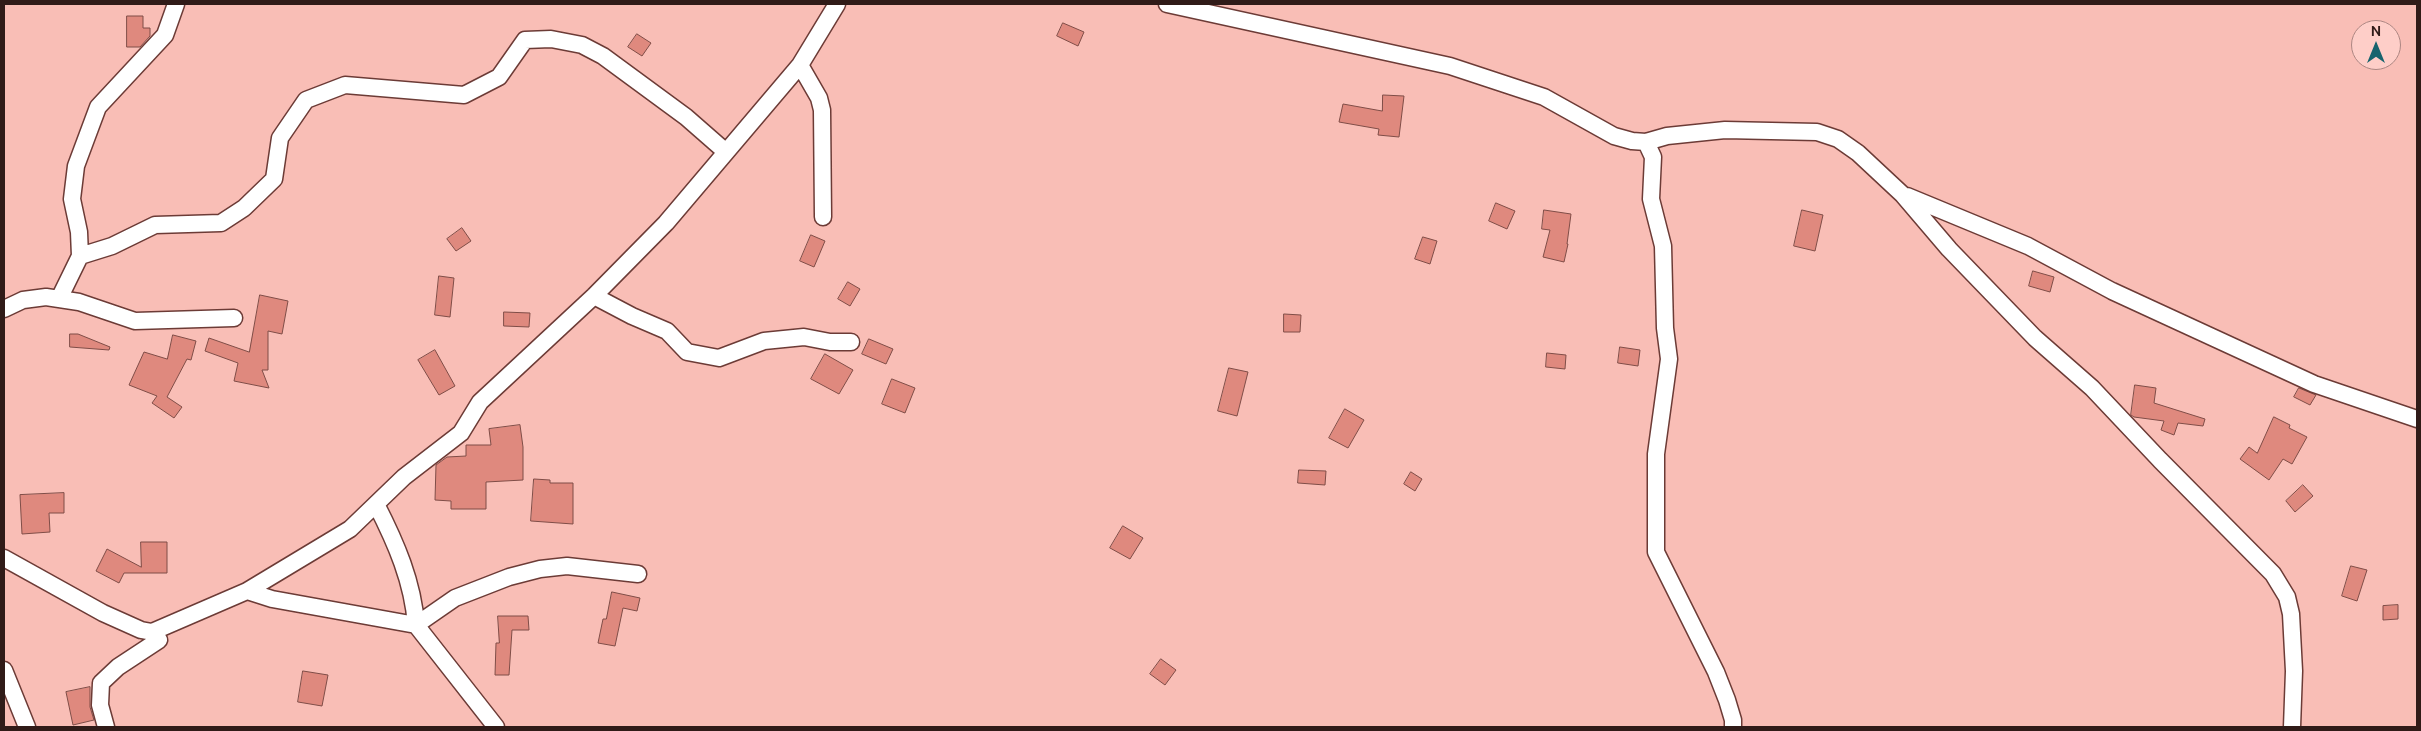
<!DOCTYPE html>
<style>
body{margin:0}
#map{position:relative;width:2421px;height:731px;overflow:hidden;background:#f9beb6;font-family:Ubuntu,sans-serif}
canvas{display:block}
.frame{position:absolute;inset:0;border:5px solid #301b18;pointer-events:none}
.north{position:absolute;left:2351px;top:20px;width:50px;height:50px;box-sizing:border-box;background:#fecec8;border:1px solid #ac8682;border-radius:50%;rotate:0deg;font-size:14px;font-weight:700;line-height:20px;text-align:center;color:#301b18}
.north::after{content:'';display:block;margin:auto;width:18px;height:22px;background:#18646e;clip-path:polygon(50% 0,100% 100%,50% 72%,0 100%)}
</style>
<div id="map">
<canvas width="2421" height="731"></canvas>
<div class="frame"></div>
<div class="north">N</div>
</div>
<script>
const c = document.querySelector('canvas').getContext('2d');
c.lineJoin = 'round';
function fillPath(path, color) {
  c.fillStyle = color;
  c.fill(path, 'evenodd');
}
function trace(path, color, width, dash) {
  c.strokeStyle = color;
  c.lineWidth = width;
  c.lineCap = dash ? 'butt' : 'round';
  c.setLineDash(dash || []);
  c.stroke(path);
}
const building = new Path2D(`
 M127,16H143V28H150V36L140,47H127Z
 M1063,23L1084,32L1078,46L1057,36Z
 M637,34L651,43L642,56L628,47Z
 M1383,95L1404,96L1399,137L1378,135L1379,129L1339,122L1343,104L1382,111Z
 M1496,203L1515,211L1507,229L1489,221Z
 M1544,210L1571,214L1567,244H1568L1564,262L1543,257L1550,230L1542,229Z
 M1802,210L1823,215L1815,251L1794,246Z
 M462,228L471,241L456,251L447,239Z
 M811,235L825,241L814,267L800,261Z
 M1423,237L1437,241L1430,264L1415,259Z
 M2033,271L2054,277L2050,292L2029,286Z
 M439,276L454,278L450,317L435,315Z
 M848,282L860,289L850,306L838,299Z
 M260,295L288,301L282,334L268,331V370H262L269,388L234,381L238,363L205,351L209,338L249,352Z
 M504,312L530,313L529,327L504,326Z
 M1284,314L1301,315L1300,332H1284Z
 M70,334H78L110,347L109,350L70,347Z
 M173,335L196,341L191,360L187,359L167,397L182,407L174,418L152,403L157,396L129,385L144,352L167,359Z
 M869,339L893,349L886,364L862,354Z
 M1620,347L1640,350L1638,366L1618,363Z
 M435,350L455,386L439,395L418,360Z
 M1547,353L1566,355L1565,369L1546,367Z
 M825,354L853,370L839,394L811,379Z
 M1229,368L1248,372L1237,416L1218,411Z
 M892,379L915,388L905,413L882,404Z
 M2135,385L2156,388L2154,403L2205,419L2203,426L2178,423L2174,435L2161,430L2164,421L2134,417L2131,415Z
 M2299,388L2316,395L2310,405L2294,397Z
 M1345,409L1364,420L1348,448L1329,438Z
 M2274,417L2290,425L2289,428L2307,437L2292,464L2283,459L2269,480L2240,459L2249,447L2257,453Z
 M520,425L523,447V480L486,482V509H451V501L435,500L436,465L447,457L466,456V445H491L489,429Z
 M1299,470L1326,471L1325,485L1298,483Z
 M1411,472L1422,479L1415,491L1404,484Z
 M534,479L550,480V483H573V524L531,521Z
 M2303,485L2313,496L2295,512L2286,501Z
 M64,493V513H49L50,532L22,534L20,495Z
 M1123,526L1143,538L1130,559L1110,548Z
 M141,542H167V573H124L119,583L96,571L107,549L141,567Z
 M2351,566L2367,570L2357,601L2342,596Z
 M612,592L640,598L637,611L623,608L615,646L598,643L603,619H606Z
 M2398,605V619L2383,620V606Z
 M498,616H528L529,630H512L509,675H495L496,643H499Z
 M1161,659L1176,670L1165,685L1150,674Z
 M303,671L328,675L322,706L298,702Z
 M90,687V707L94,720L73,725L66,692Z`);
fillPath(building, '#df897e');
trace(building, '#7f4d47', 1);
const street = new Path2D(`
 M1167,4L1450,66L1544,97L1614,136L1632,141L1646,142L1667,136L1725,130L1817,132L1838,139L1858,153L1903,195L1949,249L2035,338L2092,388L2160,460L2273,574L2287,597L2291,614L2294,671L2292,727
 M800,65L819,98L822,110L823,217
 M1646,142L1653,157L1651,199L1663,246L1665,328L1669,359L1656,454V552L1716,672L1727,700L1733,720V727
 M1907,196L2028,246L2112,291L2314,384L2417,419
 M80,256L79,232L72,199L76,166L98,107L165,35L176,4
 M594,296L632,316L667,331L687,352L719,358L764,341L804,337L830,342H851
 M59,299L80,256L112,246L155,225L221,223L244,208L274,179L280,138L306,100L345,85L464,95L499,77L525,40L551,39L582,45L603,56L686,117L726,152
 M4,309L23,300L46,297L79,302L135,321L234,318
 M376,504C396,543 413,582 416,625
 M4,558L103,613L141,630L152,632L247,591L272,599L416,625L496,727
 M247,591L350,529L404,477L461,433L480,402L594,296L666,223L800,65L837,4
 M416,625L455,598L509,577L540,569L567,566L638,574
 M4,670L27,727
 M106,727L100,705L101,683L118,667L159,640`);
trace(street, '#6c3b36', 19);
trace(street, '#fff', 16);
</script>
